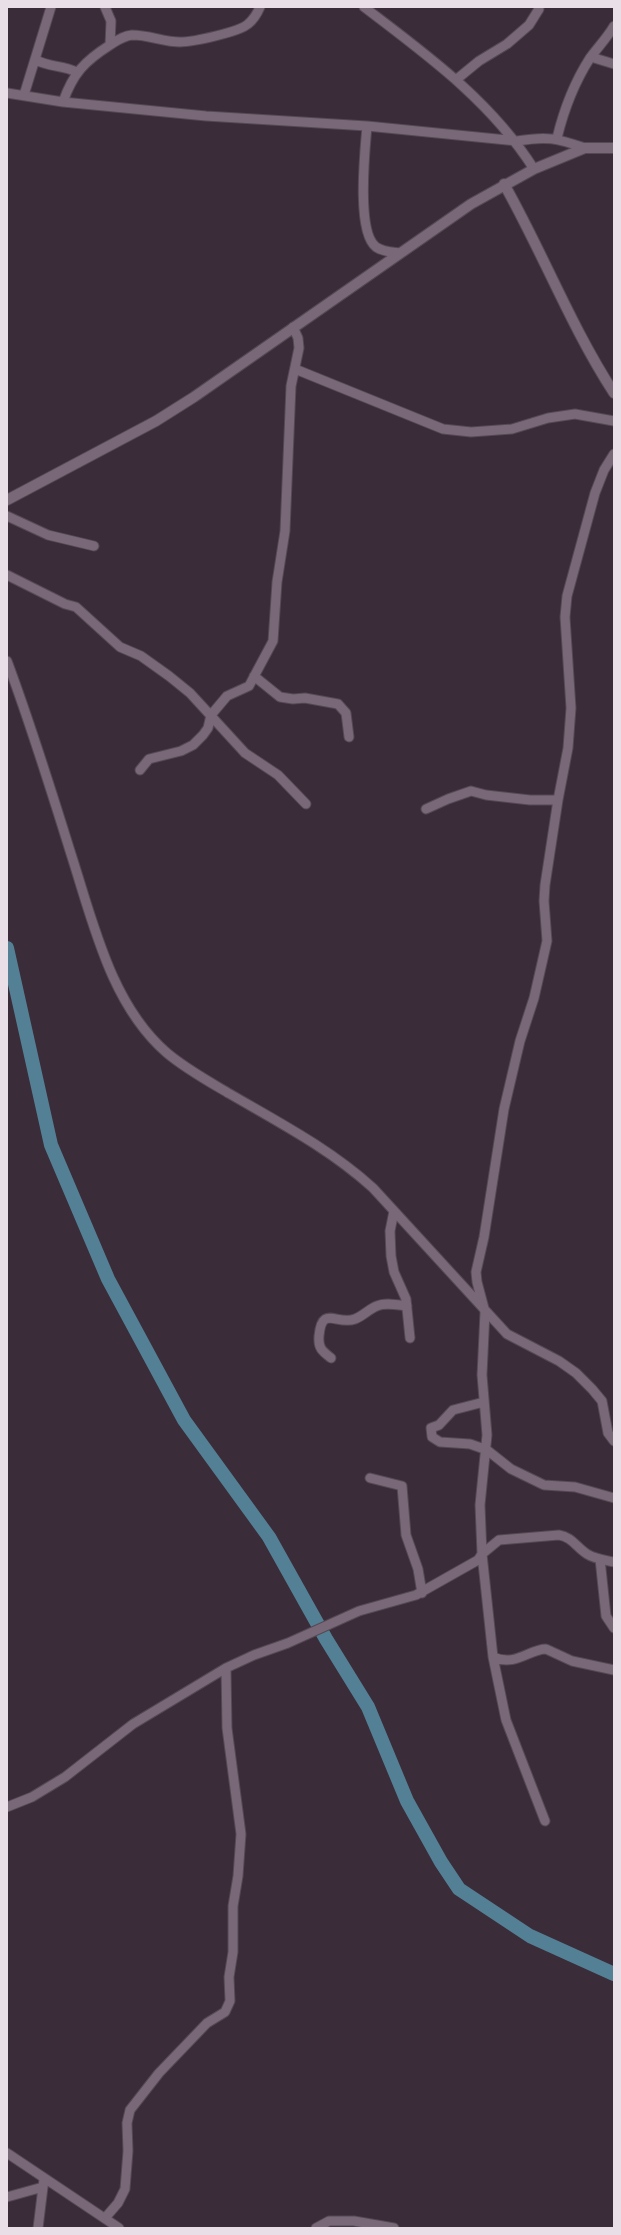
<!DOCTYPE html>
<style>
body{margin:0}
#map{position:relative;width:621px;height:2235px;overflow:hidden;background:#3a2c39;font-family:"Nunito Sans",sans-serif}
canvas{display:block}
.frame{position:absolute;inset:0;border:8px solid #e8dfe7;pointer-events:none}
</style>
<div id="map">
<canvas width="621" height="2235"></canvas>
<div class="frame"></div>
</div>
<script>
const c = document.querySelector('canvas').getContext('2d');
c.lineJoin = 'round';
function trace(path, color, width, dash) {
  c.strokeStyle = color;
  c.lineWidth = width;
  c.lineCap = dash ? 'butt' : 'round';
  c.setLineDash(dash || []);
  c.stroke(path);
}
trace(new Path2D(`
 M7,948L51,1145L108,1279L184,1420L269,1537L326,1639L368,1707L407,1801L441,1862L459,1889L530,1936L614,1974`), '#548095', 14);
const minor = new Path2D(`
 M105,7L111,21L110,45
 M364,7C427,55 491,101 534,169
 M591,57L614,64
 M36,60C49,67 61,65 77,72
 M457,79L479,61L507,44L529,25L539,9
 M7,93L63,102L206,116L367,126L517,141C547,136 556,138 585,148
 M24,95L51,7
 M63,102C73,73 85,61 110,45C118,40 123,36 132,35C149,35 164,42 180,42C193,42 239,32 248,24C253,20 257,14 260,7
 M367,126C365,150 356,232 376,247C383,252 392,252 400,253
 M557,138C564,109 574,83 590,58C598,47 607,38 614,26
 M295,369L443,429L471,432L512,429L548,418L575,414L614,421
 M7,516L48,535L94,546
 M7,575L65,604L76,607L120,647L141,656L169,676L190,693L245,753L278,775L306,804
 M7,661C31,725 51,790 71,854C93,922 111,1005 167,1053C186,1069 208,1081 230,1094C280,1123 330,1149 373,1188L507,1334L559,1361L576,1373L592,1389L602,1401L608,1433L614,1441
 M254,676L280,697L293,699L305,698L338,704L346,713L349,737
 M140,770L149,759L181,751L193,745L203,735L208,728L211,715L227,696L249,686L273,641L277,582L285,531L291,386L299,348L298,338L293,327
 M426,809L448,799L471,791L486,795L530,800H558
 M394,1211L390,1231L391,1256L394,1272L406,1299L410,1338
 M331,1358C322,1351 318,1348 319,1336C322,1304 337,1326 355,1319C363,1316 369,1309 377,1306C385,1302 398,1305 407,1306
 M484,1402L453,1410L439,1425L431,1428L432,1437L440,1442L470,1444L487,1450L511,1469L544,1485L575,1487L614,1498
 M370,1478L402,1486L406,1535L418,1569L422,1593
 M600,1559L606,1616L614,1628
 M493,1657C516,1667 529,1649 546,1649L572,1661L614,1670
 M7,1807L32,1797L65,1777L133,1724L226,1668L254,1655L288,1643L359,1611L416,1595L478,1560L482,1554L480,1505L487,1435L482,1375L485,1312L477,1282L476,1272L484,1237L504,1109L520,1041L534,998L547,941L544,901L545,885L558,800L568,748L571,708L565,617L567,596L595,493L604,470L614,454
 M545,1821L506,1720L493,1657L482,1554L499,1540L559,1535C572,1537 576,1547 587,1554C595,1559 605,1560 614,1562
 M7,2153L119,2228
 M7,2197L43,2187
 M105,2218L118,2203L125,2189L128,2151L127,2123L130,2110L159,2073L207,2023L225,2012L230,2001L229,1977L233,1952V1906L238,1876L241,1834L227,1728L226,1668
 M38,2228L44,2179
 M316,2228L329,2221H354L394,2228`);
const tertiary = new Path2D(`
 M504,184C543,253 571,327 614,393
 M7,500L156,421L194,397L471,204L534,169L585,148H614`);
trace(minor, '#554954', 11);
trace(tertiary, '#554954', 12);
trace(minor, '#796978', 9);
trace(tertiary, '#796978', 10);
</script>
